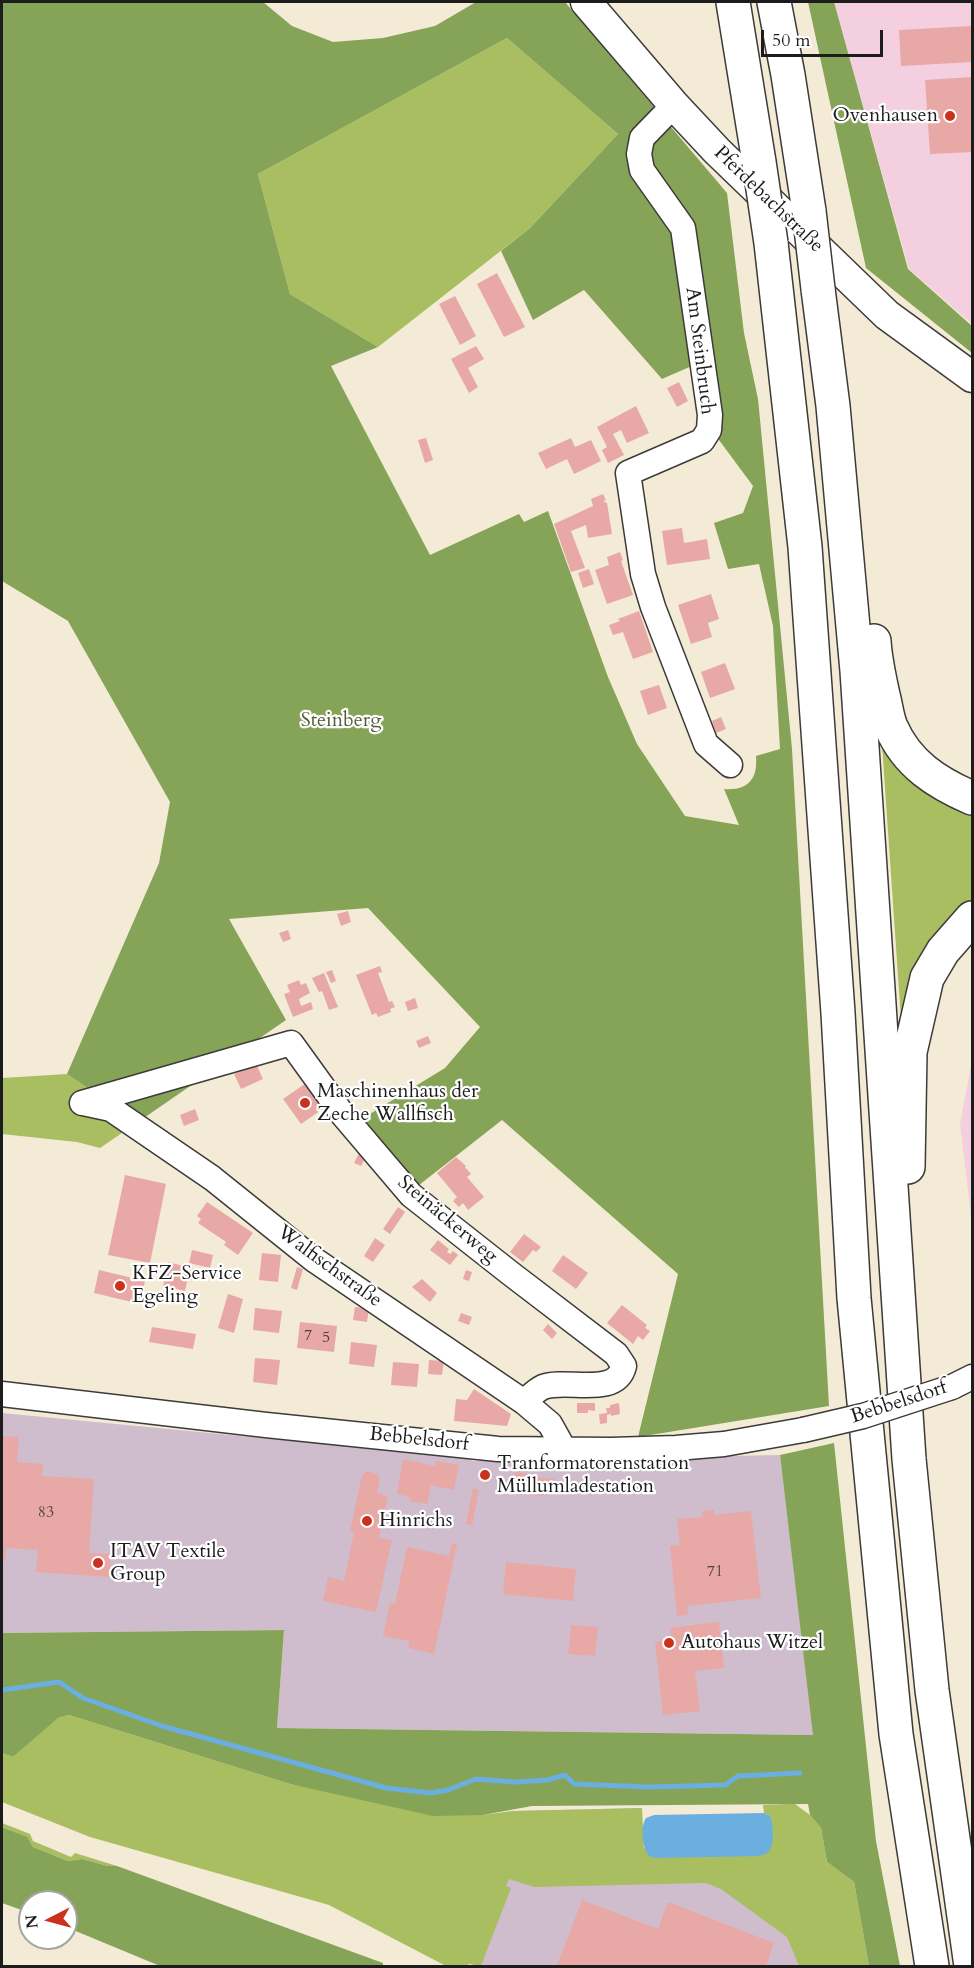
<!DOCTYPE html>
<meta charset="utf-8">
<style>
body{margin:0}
#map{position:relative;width:974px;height:1968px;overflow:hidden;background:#f4ebd6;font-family:Cardo,serif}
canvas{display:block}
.frame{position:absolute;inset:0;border:3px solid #1c1c1c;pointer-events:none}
.north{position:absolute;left:18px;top:1890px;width:60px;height:60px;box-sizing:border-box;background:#fff;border:2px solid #a4a4a4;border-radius:50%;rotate:264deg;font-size:16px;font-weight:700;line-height:24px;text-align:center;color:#1c1c1c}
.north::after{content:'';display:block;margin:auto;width:21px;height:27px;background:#c8321e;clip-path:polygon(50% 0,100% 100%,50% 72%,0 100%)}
.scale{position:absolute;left:761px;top:30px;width:122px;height:27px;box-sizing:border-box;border:3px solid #1c1c1c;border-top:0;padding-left:8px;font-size:18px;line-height:21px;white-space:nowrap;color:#1c1c1c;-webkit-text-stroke:4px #fff;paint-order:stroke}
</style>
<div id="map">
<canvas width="974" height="1968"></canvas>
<div class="frame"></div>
<div class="north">N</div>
<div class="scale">50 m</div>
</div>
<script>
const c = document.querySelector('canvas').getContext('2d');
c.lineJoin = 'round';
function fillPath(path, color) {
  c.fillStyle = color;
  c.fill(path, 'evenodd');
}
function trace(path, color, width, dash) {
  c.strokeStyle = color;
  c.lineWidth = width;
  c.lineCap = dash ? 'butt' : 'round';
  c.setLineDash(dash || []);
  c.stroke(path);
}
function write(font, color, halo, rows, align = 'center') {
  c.font = font + ' Cardo,serif';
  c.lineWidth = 4.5;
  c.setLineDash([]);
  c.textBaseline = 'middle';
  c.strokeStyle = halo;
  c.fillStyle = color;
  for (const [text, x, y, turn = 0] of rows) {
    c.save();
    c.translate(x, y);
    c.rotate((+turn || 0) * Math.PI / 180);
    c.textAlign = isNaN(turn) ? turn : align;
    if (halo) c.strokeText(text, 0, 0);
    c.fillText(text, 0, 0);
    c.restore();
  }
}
fillPath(new Path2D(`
 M834,2H972V324L909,269Z
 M972,1060V1224L960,1124Z`), '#f3cfdf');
fillPath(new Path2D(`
 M2,1413L459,1457L474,1461L780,1455L814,1735L277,1728L284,1630L2,1633Z
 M783,1804H795L814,1840L751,1885L811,1966H472L480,1951L498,1853L512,1811L642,1808L635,1863L775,1859Z`), '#cfbdce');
fillPath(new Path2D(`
 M507,38L618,134L530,228L378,347L290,294L258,174Z
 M881,730L972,802V912L902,1034Z
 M67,1074L138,1122L100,1148L77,1142L2,1134V1078Z
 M69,1715L290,1784L459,1815H483L512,1811L642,1808L644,1848L770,1816L764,1813L763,1805L795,1804L810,1815L821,1828L827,1862L854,1882L869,1966H799L787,1937L721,1889L706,1883L534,1887L509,1879L506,1886L511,1888L481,1966L469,1964L467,1966H446L329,1905L90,1837L2,1802V1753L13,1757L59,1716Z
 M2,1823L30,1834L33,1841L71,1857L75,1853L117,1866H108L82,1859L68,1861L33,1847L26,1837L2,1827Z`), '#a9bd61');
fillPath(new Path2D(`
 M2,2H263L292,26L333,42L383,38L435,26L476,2H565L727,193L744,333L758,399L792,749L829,1406L638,1437L678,1274L502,1120L414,1189L355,1123L445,1068L480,1027L368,908L229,919L286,1020L138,1122L67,1074L159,863L170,802L68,621L2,581ZM507,38L618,134L530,228L501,251L533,320L584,290L662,379L710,358L719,440L753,486L743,513L714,523L728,569L759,564L773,626L780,749L756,756C758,779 748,791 724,789L739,825L685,816L637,744L608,677L548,511L524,522L519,514L430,555L331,366L378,347L290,294L258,174Z
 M808,2H834L908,269L972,326V353L866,268Z
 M834,1443L876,1841L900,1966H869L854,1882L827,1862L821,1828L810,1815L808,1804L532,1806L483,1815L433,1816L290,1784L69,1715L59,1717L13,1757L2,1753V1633L284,1630L277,1728L813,1735L780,1455Z
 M2,1827L27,1837L33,1847L68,1861L82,1859L108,1866H117L383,1963V1966H160L66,1927V1902H30V1913L2,1903Z`), '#86a457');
fillPath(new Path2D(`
 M764,1813L770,1816C773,1824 775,1843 769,1851C768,1853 762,1855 760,1856L655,1858L648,1855C642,1845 640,1827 646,1818L654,1815Z`), '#6baee0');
trace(new Path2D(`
 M2,1690L59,1682L83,1698L162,1726L386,1788L431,1793L448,1790L476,1779L516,1782L547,1780L565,1775L574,1784L649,1787L725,1785L738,1776L800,1773`), '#6baee0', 5);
fillPath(new Path2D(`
 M972,26V62L901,66L899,30Z
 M972,77V152L930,154L925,80Z
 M497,273L525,327L504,337L477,284Z
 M455,296L476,336L460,345L439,304Z
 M476,346L484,359L468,368L478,387L469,393L451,359Z
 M679,382L688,401L677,407L667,388Z
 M636,406L649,433L627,443L621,430L613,434L624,455L608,463L602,450L607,447L597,427Z
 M426,438L433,460L425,463L418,440Z
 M571,438L575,447L591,440L601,461L574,474L567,459L546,469L538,453Z
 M603,494L606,500L603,501L607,503L612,534L588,538L586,525L571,531L585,568L571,572L554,524L593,506L591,499Z
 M682,528L684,543L707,539L710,559L667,565L662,531Z
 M620,552L623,560L621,561L633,595L607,604L595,570L609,565L607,557Z
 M589,569L594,584L583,588L578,573Z
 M711,594L719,619L708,623L712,637L691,644L678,605Z
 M639,611L653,652L633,659L623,632L613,635L609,625L620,621L618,619Z
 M725,663L735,689L710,698L701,672Z
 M659,685L667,708L648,715L640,691Z
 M721,717L726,729L716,733L712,721Z
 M348,911L351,922L341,926L337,914Z
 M288,930L291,939L283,942L279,933Z
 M380,966L382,972L378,973L389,1002L392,1001L395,1007L390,1009L391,1012L378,1017L376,1013L372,1015L356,975Z
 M332,970L336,981L331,983L326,972Z
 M324,973L338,1007L329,1010L322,991L319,992L312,978Z
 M299,980L301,985L306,983L310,993L299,999L301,1006L311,1002L313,1009L293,1017L284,994L290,992L287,985Z
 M415,998L418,1008L408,1011L405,1002Z
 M428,1036L431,1043L419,1048L416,1041Z
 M256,1064L263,1079L241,1089L234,1074Z
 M309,1081L327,1106L301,1124L283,1099Z
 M195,1109L199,1120L184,1126L180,1115Z
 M361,1149L368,1153L361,1166L354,1163Z
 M456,1157L466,1166L465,1167L471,1174L467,1177L484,1197L468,1210L463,1203L459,1207L453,1201L457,1197L437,1173Z
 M125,1175L166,1184L150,1263L108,1255Z
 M207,1202L253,1233L238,1255L224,1245L226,1242L198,1223L201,1219L197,1216Z
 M398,1207L405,1212L390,1234L383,1229Z
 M524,1234L541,1247L536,1252L533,1250L523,1262L510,1252Z
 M375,1238L385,1245L373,1262L364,1256Z
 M438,1240L449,1249L447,1252L450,1254L453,1251L458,1255L450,1265L430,1250Z
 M192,1250L213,1255L210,1268L189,1263Z
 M262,1253L281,1255L278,1282L259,1280Z
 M563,1255L588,1273L576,1289L552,1271Z
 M168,1262L195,1269L192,1280L188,1278L185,1291L163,1286Z
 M297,1267L303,1269L297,1290L291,1288Z
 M99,1270L145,1281L140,1304L94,1293Z
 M466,1270L472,1272L469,1281L463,1279Z
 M422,1279L437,1293L430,1302L412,1287Z
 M228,1294L243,1299L234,1333L218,1328Z
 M622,1305L647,1325L645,1328L650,1331L643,1340L638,1336L633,1344L607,1323Z
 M355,1307L369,1308L367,1322L353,1320Z
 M255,1308L282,1311L279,1333L253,1330Z
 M461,1313L472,1317L469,1325L458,1321Z
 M300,1322L337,1326L334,1352L297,1348Z
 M548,1324L557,1333L552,1339L543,1330Z
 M152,1327L196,1334L193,1349L149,1342Z
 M351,1342L377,1345L374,1367L349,1364Z
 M255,1358L280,1360L277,1385L253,1382Z
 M429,1360L444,1361L442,1375L428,1374Z
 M393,1362L419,1364L417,1387L391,1385Z
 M474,1389L511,1414L507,1426L454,1421L456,1399L467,1400Z
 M577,1403H595V1411L588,1410V1413H577Z
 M619,1403L620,1414L611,1416V1414L607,1415V1423L600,1424L599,1414L607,1413L606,1408H610V1405Z
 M2,1436L19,1437L17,1462L43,1464L42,1476L94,1479L89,1553L111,1554L109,1577L36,1572L38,1550L6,1548L5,1561L2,1560Z
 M403,1459L435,1466L436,1461L459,1465L454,1490L431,1485L427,1504L409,1501L410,1497L397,1494Z
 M482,1468L489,1469L488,1483L481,1482Z
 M367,1471L377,1474L380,1478L377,1493L388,1496L379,1538L392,1540L376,1612L323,1601L328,1577L344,1581L354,1532L350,1531L362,1475Z
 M515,1472L527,1473L525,1492L513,1490Z
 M530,1477L555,1479L554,1493L543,1492L542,1496L528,1495Z
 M473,1488L479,1490L472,1525L466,1524Z
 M714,1510V1515L751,1511L761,1598L687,1606L688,1614L677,1616L670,1546L680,1545L677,1519L703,1517L702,1511Z
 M452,1543L457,1544L434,1654L408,1648L410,1641L383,1636L390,1602L395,1604L407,1547L449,1556Z
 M506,1562L576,1569L573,1601L503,1594Z
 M719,1622L724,1668L695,1671L700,1711L663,1715L655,1642L672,1640L670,1628Z
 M571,1625L598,1627L595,1656L568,1654Z
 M582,1900L658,1929L668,1902L774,1943L766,1966H557Z`), '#e8a8a5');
const minor = new Path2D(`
 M674,105L642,138L639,154L642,170L683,228L710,415L709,430L702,441L628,473L643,574L653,607L706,744L730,765
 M82,1103L291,1043L343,1115L411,1195L510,1273L616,1354L624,1366C616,1398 567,1378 543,1387C536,1390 530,1397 524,1402
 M83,1103L111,1109L212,1178L313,1259L524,1402L550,1424L564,1449
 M952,1387L972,1377
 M2,1394L266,1425L498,1449L611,1450L676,1448L724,1444L803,1430`);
const major = new Path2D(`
 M586,2L674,105L717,151L887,315L972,377`);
const highway = new Path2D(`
 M733,2L759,162
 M774,2L788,75L809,211
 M771,243L805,547L838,1013L854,1298L896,1734L932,1966
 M818,289L833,406L857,671L909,1459L932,1690L971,1966
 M874,641C875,659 879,677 883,695C886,706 887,718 891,727C907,764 937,783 972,798
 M908,1167L910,1052L927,978L943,951L972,918`);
trace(minor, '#3c3b38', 27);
trace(major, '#3c3b38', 33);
trace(highway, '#3c3b38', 36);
trace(minor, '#fff', 24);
trace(major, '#fff', 30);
trace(highway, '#fff', 33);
const minorBridge = new Path2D(`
 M803,1430L863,1416L952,1387`);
const highwayBridge = new Path2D(`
 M759,162L771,243
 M809,211L818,289`);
trace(minorBridge, '#3c3b38', 27, []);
trace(highwayBridge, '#3c3b38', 36, []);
trace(minorBridge, '#fff', 24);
trace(highwayBridge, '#fff', 33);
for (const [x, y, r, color] of [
 [950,116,6,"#c8321e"],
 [305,1103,6,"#c8321e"],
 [120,1286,6,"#c8321e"],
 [485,1475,6,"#c8321e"],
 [367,1521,6,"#c8321e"],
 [98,1563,6,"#c8321e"],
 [669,1643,6,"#c8321e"]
]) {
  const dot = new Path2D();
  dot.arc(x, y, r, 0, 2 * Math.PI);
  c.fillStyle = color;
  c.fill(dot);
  trace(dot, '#fff', 2);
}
write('16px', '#4f3f3e', null, [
 ["7",308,1336],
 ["5",326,1338],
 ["83",46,1513],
 ["71",715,1572]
]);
write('20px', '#1c1c1c', '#fff', [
 ["Ovenhausen",938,116,"right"],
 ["Maschinenhaus der",317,1092],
 ["Zeche Wallfisch",317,1115],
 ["KFZ-Service",132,1274],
 ["Egeling",132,1297],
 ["Tranformatorenstation",497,1464],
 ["Müllumladestation",497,1487],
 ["Hinrichs",379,1521],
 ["ITAV Textile",110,1552],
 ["Group",110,1575],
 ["Autohaus Witzel",681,1643]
], 'left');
write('20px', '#1c1c1c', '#fff', [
 ["Pferdebachstraße",768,200,44],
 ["Am Steinbruch",699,351,83],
 ["Steinäckerweg",447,1220,40],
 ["Walfischstraße",329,1267,36],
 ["Bebbelsdorf",899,1403,-18],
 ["Bebbelsdorf",419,1440,6]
]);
write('20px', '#545c38', '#fff', [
 ["Steinberg",341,721]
]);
</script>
